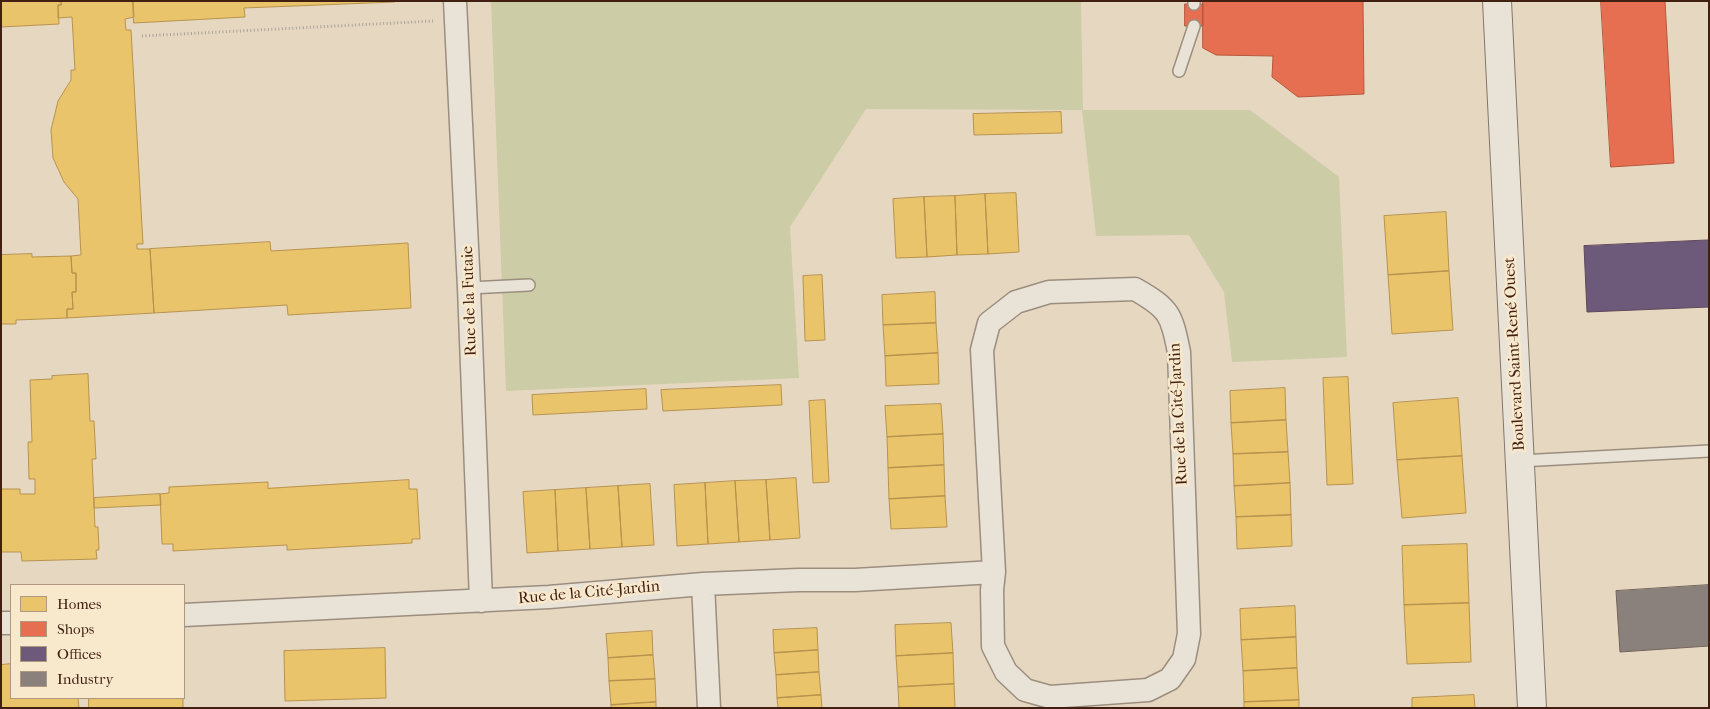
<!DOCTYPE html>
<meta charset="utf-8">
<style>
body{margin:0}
#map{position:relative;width:1710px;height:709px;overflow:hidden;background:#e6d8c0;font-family:"IM FELL French Canon",serif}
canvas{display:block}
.frame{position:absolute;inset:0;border:2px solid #411f11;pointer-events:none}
.legend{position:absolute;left:10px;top:584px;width:175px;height:115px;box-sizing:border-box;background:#f8e8cc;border:1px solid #af9881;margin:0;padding:6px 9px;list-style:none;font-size:15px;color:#411f11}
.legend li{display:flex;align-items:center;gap:10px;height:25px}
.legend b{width:25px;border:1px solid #af9881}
</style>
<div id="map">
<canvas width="1710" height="709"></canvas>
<div class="frame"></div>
<ul class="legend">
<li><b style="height:14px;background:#e9c46a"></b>Homes</li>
<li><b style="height:14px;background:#e76f51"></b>Shops</li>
<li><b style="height:14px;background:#6d597a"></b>Offices</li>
<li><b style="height:14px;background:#8a817c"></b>Industry</li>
</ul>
</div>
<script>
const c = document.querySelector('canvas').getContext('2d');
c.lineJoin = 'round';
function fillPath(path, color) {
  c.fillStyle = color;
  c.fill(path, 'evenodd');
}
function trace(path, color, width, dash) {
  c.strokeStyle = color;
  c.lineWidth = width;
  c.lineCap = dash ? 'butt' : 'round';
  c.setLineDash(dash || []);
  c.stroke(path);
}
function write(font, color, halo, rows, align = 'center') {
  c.font = font + ' "IM FELL French Canon",serif';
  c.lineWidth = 5;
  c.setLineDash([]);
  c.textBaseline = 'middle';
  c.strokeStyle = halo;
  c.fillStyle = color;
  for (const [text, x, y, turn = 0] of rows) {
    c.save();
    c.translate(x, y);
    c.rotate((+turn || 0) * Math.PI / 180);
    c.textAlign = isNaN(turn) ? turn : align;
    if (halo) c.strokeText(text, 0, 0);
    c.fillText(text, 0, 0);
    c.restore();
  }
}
fillPath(new Path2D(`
 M491,1H1081L1083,110H1250L1339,177L1347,357L1232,362L1224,292L1189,235L1096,236L1082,110L866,109L790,227L799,378L506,391Z`), '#cccca6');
const homes = new Path2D(`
 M1,1H61V5H58L59,24L1,27Z
 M61,1H133L134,17L125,19L126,30H131L143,244H137V249H150L154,313L67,318V309H73L72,292H76V273H72L71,256L81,255L78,199L64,182L53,158L51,130L58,101L71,80V70H75L72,17L58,18V5H61Z
 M133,1H395V2L244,8L245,17L134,23Z
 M1061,112L1062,133L974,135L973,114Z
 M1016,193L1019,252L988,254L985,194Z
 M985,194L988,254L957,255L955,196Z
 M955,196L957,255L927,257L924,197Z
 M924,197L927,257L896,258L893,199Z
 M1446,212L1449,271L1388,275L1384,216Z
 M270,242L271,251L408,243L411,308L288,315L287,305L154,313L150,249Z
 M32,254V257L71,256L72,273H76V292H72L73,309H67V318L16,320V324H1V255Z
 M1449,271L1453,330L1392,334L1388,275Z
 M822,275L825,340L805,341L803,276Z
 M935,292L936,323L883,325L882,295Z
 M936,323L938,353L885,356L883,325Z
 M938,353L939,384L886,386L885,356Z
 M88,374L90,421H94L96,459H92L95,527H98L99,550H96L97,559L22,561L21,552H1V489H20V494H35V479H29L28,442H32L30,380L52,379V376Z
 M1348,377L1353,484L1327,485L1323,378Z
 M781,385L782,405L663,411L661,390Z
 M1285,388L1286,420L1231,423L1230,391Z
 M646,389L647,409L533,415L532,395Z
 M1458,398L1462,456L1397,460L1393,403Z
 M825,400L829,482L813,483L809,401Z
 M941,404L943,434L887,437L885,406Z
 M1286,420L1288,452L1233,454L1231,423Z
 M943,434L944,465L888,468L887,437Z
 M1288,452L1290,483L1234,486L1233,454Z
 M1462,456L1466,513L1402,518L1397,460Z
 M944,465L945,496L889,499L888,468Z
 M796,478L800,538L770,540L766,480Z
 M409,480V489H417L420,539H412V543L287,550V545L173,551V544H162L160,494L169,493V487L268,482V488Z
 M766,480L770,540L739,542L735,481Z
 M735,481L739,542L708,544L705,483Z
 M705,483L708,544L677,546L674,485Z
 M1290,483L1291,515L1236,517L1234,486Z
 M650,484L654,545L622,547L618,486Z
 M618,486L622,547L590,549L586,488Z
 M586,488L590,549L558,551L555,490Z
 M555,490L558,551L527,553L523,492Z
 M160,494L161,505L94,508V498Z
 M945,496L947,527L891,529L889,499Z
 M1291,515L1292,546L1237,549L1236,517Z
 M1467,544L1469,603L1404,605L1402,546Z
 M1469,603L1471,662L1407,664L1404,605Z
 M1295,606L1296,637L1241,640L1240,609Z
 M951,623L953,653L896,656L895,625Z
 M817,628L818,650L774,653L773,630Z
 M652,631L653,655L608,658L606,634Z
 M1296,637L1297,668L1243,671L1241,640Z
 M385,648L386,698L285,701L284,651Z
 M818,650L819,672L776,675L774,653Z
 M953,653L954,684L898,687L896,656Z
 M653,655L655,679L609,681L608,658Z
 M11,664V698H78L79,708H1V665Z
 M1297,668L1299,700L1244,702L1243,671Z
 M819,672L821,695L777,698L776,675Z
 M655,679L656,702L611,705L609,681Z
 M954,684L955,708H899L898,687Z
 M821,695L822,708H778L777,698Z
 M1474,695L1475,708H1412V698Z
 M89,698H183V708H89Z
 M1299,700V708H1244V702Z
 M656,702V708H611V705Z`);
fillPath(homes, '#e9c46a');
trace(homes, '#b7924f', 1);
const shops = new Path2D(`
 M1203,1H1363L1364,94L1298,97L1272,77L1273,56L1216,55L1203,48Z
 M1601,1H1665L1674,163L1611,167Z
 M1185,4H1203V26H1185Z`);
fillPath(shops, '#e76f51');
trace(shops, '#b5573e', 1);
const offices = new Path2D(`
 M1707,240H1709V307L1587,312L1584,246Z`);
fillPath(offices, '#6d597a');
trace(offices, '#60485a', 1);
const industry = new Path2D(`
 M1709,585V646L1620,652L1616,591Z`);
fillPath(industry, '#8a817c');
trace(industry, '#74645c', 1);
const lane = new Path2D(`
 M1194,1V4
 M1179,71L1194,26
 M469,288L529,285
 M1520,461L1709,451`);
const street = new Path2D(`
 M455,1L469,288L481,601
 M1135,289C1170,309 1171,314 1179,352L1189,634L1184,659L1170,679L1148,690L1050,697L1025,690L1006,672L993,646L992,590L994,572L982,350L989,323L1016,302L1049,292Z
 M703,584L709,708
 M184,615L549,597L703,584L798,580H855L994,572
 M1,623H11`);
const secondary = new Path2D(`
 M1497,1L1532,708`);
trace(lane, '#9b8e7f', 14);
trace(street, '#9b8e7f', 25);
trace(secondary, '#827669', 30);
trace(new Path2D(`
 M142,36L433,21`), '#aaa297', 3, [1, 2.5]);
trace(lane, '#e9e2d6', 11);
trace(street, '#e9e2d6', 22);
trace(secondary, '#e9e2d6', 28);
write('16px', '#411f11', '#f8e8cc', [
 ["Rue de la Futaie",470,301,-92],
 ["Boulevard Saint-René Ouest",1515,354,-93],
 ["Rue de la Cité-Jardin",1179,414,-93],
 ["Rue de la Cité-Jardin",589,593,-5]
]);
</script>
